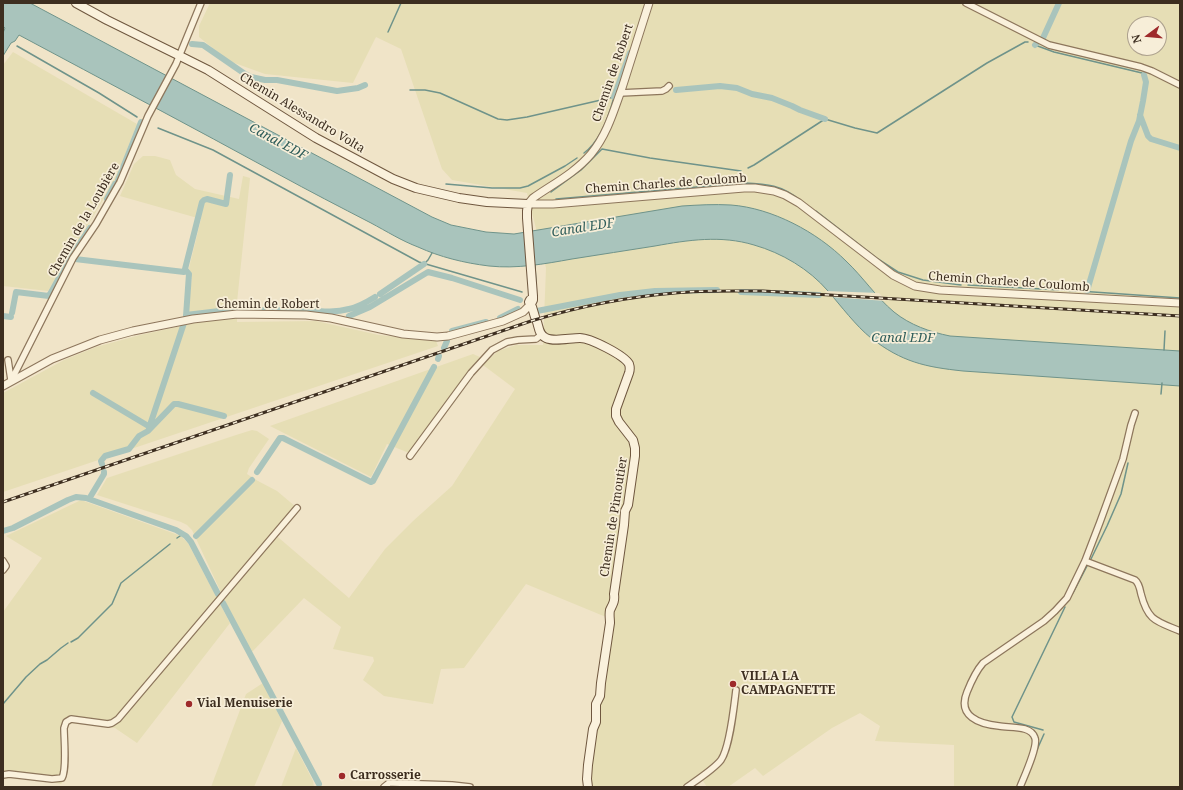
<!DOCTYPE html>
<meta charset="utf-8">
<style>
body{margin:0}
#map{position:relative;width:1183px;height:790px;overflow:hidden;background:#f0e4c8;font-family:"Noto Serif",serif}
canvas{display:block}
.frame{position:absolute;inset:0;border:4px solid #3d2e20;pointer-events:none}
.north{position:absolute;left:1127px;top:16px;width:40px;height:40px;box-sizing:border-box;background:#f7eed8;border:1px solid #ada18e;border-radius:50%;rotate:254deg;font-size:11px;font-weight:700;line-height:16px;text-align:center;color:#3d2e20}
.north::after{content:'';display:block;margin:auto;width:14px;height:18px;background:#9e2a2b;clip-path:polygon(50% 0,100% 100%,50% 72%,0 100%)}
</style>
<div id="map">
<canvas width="1183" height="790"></canvas>
<div class="frame"></div>
<div class="north">N</div>
</div>
<script>
const c = document.querySelector('canvas').getContext('2d');
c.lineJoin = 'round';
function fillPath(path, color) {
  c.fillStyle = color;
  c.fill(path, 'evenodd');
}
function trace(path, color, width, dash) {
  c.strokeStyle = color;
  c.lineWidth = width;
  c.lineCap = dash ? 'butt' : 'round';
  c.setLineDash(dash || []);
  c.stroke(path);
}
function write(font, color, halo, rows, align = 'center') {
  c.font = font + ' "Noto Serif",serif';
  c.lineWidth = 3.5;
  c.setLineDash([]);
  c.textBaseline = 'middle';
  c.strokeStyle = halo;
  c.fillStyle = color;
  for (const [text, x, y, turn = 0] of rows) {
    c.save();
    c.translate(x, y);
    c.rotate((+turn || 0) * Math.PI / 180);
    c.textAlign = isNaN(turn) ? turn : align;
    if (halo) c.strokeText(text, 0, 0);
    c.fillText(text, 0, 0);
    c.restore();
  }
}
fillPath(new Path2D(`
 M210,3H1180V787H954V745L875,741L880,726L860,713L832,728L763,776L755,768L728,787H707L699,775L682,787H593L586,767L606,617L526,584L464,668L441,669L433,704L384,696L363,680L374,661L373,657L333,649L341,627L304,598L251,653L226,603L192,530L187,525L181,522L97,495L107,478L236,435L252,430L257,431L269,439L249,468L247,474L258,481L277,491L296,507L272,532L349,598L385,549L413,521L452,486L515,389L483,365L498,351L516,345H543L546,268L527,193L452,180L442,169L401,49L376,37L353,83L265,74L229,61L199,37V26ZM1135,24H1159V48H1135Z
 M13,52L137,124L115,180L48,291L3,286V65Z
 M143,156H155L170,160L176,175L195,189L239,199L243,176L250,178L237,302V322L316,321L379,335L436,341L438,346L3,492V393L64,360L96,347L140,335L186,325L192,277L189,268L201,219L120,196L134,164Z
 M473,354L480,357L465,375L409,453L387,444L371,477L270,426Z
 M81,500L181,536L188,543L230,623L137,743L115,728L70,723L68,726L66,778L61,784L10,776L3,778V612L42,558L6,536Z
 M263,683L282,721L254,787H211L246,694Z
 M296,748L313,781L314,787H281Z`), '#e6deb5');
const water = new Path2D(`
 M3,3H30L432,217L451,225L486,232L514,234L682,206C698,205 714,204 731,205C772,208 817,232 846,261C863,277 876,297 894,312C910,325 930,332 950,336L1180,351V386L963,371C925,367 902,362 871,338C856,326 841,306 828,291C809,269 782,253 754,245C721,235 688,240 655,246C627,250 600,255 572,259C544,264 517,269 489,266C464,263 440,257 418,247C402,241 386,231 371,223C340,207 309,191 278,174C192,127 105,81 19,35L15,41L11,43L3,56V33L5,28L3,26Z`);
fillPath(water, '#a9c4bc');
trace(water, '#6f938a', 1);
fillPath(new Path2D(`
 M825,291L879,293L886,301L831,297Z`), '#f0e4c8');
trace(new Path2D(`
 M388,32L401,3
 M1035,45L1054,52L1142,73L1144,75
 M17,46L99,93L137,117
 M410,90H425L440,93L498,119L507,120L527,117L614,97
 M158,128L213,150L419,262L522,292
 M584,153C601,141 609,116 614,97
 M748,168L754,165L825,119L855,128L877,133L987,63L1025,42H1028
 M446,184L492,188H520L528,186L565,166L577,158
 M551,192L581,170L602,149L650,158L741,171
 M556,199L744,183C768,184 781,185 800,200
 M816,211L878,259L898,272L923,280L961,285
 M424,264L428,260L432,253
 M535,265L536,285
 M968,285L1079,291L1180,298
 M1164,350L1165,331
 M1161,394L1162,383
 M177,538L183,534
 M1091,559L1107,526L1121,494L1128,463
 M1073,593L1087,566
 M71,642L78,638L112,604L121,583L170,544
 M3,704L26,677L40,664L47,660L61,648L68,643
 M1043,730L1014,722L1012,717L1065,607
 M1036,752L1044,734`), '#6f938a', 1.5);
trace(new Path2D(`
 M1043,38L1059,3
 M192,44L203,45L245,74L251,77L265,80H277L337,91L358,88L365,85
 M1035,45L1036,44
 M676,90L720,86L737,88L752,94L772,98L792,106L800,110L825,119
 M614,97L630,53
 M1140,115L1148,136L1151,139L1180,148
 M118,180L141,122
 M107,199L115,184
 M75,259L184,272L185,269
 M1087,291L1131,141L1139,121L1143,101L1146,82L1144,75
 M741,292L819,295
 M380,294L424,264
 M272,310H288
 M294,310C312,310 331,314 349,309C358,307 367,302 375,297
 M537,311L620,295L655,291L717,290
 M12,313L16,292L49,296L70,258L90,228
 M186,315L236,309L263,310
 M3,316L11,317
 M186,316L189,274L185,269L202,202L204,200L207,199L226,204L230,175
 M349,316L370,307L428,272L452,278L520,300
 M500,318L518,309
 M452,331L486,322
 M444,348L447,341
 M438,359L439,356
 M93,393L150,427
 M149,428L184,323
 M102,464L101,461L105,456L129,449L139,436L148,431L174,404H178L224,416
 M257,472L280,438H283L371,482L373,481L434,367
 M89,499L104,474V472
 M3,531L13,528L68,500L76,497L86,498L176,530L186,536L191,542L218,594
 M196,536L252,480
 M223,603L319,784`), '#a9c4bc', 6);
const minor = new Path2D(`
 M966,3L1049,45L1141,67L1152,71L1180,85
 M620,93L662,91L666,89L669,86
 M8,360L11,380
 M11,381L73,258L96,224L120,182L148,116L176,64L201,3
 M410,456L471,373L492,350L507,342L518,340L536,339L541,335
 M3,561L6,566L3,570
 M1085,561L1135,580C1139,583 1140,589 1141,594C1148,621 1156,621 1180,631
 M3,775L9,774L52,779L62,778C67,769 64,739 64,728L66,722L71,719L108,724L112,723L118,719L297,508
 M384,787L389,783H393L452,785L470,787
 M687,787C697,780 714,769 721,760C730,747 734,706 736,690
 M1020,787C1024,777 1038,747 1035,738C1031,725 1010,728 999,726C979,724 957,716 967,692C971,682 976,671 983,663L1044,621L1055,611L1067,598L1085,561L1100,522L1123,459L1131,425L1135,413`);
const tertiary = new Path2D(`
 M528,204H553L624,198L744,188H755L774,191L785,195L799,203L893,275L915,286L940,290L1180,303
 M528,204L533,198C553,184 575,173 591,154C607,135 614,110 622,88C631,60 640,31 649,3
 M3,386L52,359L100,340L133,331L193,319L237,314L306,315L331,318L403,334L437,337L448,336L503,321L523,312L531,304`);
const secondary = new Path2D(`
 M76,3L107,20L176,54L208,70L316,138L393,179L416,188L459,198L487,202L528,204L527,211V218L533,296V300L531,304
 M530,300L529,302L532,307L535,317
 M537,322C539,328 539,335 546,338C554,342 570,338 580,338C590,338 624,355 629,364C630,367 630,370 629,373L616,409V416L619,422L633,440L635,448V456L628,505L625,511L624,525L614,594C615,601 613,604 610,610C609,614 610,619 610,623L601,683L600,696L596,704V722L593,729L588,765L587,779L588,787`);
trace(minor, '#8d765c', 8);
trace(tertiary, '#8d765c', 9);
trace(secondary, '#6f573f', 10);
trace(minor, '#faf1dc', 5.5);
trace(tertiary, '#faf1dc', 7);
trace(secondary, '#faf1dc', 8);
const rail = new Path2D(`
 M3,502L531,321C577,307 626,297 675,293C704,290 734,291 763,291L1180,316`);
trace(rail, '#3d2e20', 3);
trace(rail, '#f7eed8', 1.5, [4.5]);
for (const [x, y, r, color] of [
 [733,684,4,"#9e2a2b"],
 [189,704,4,"#9e2a2b"],
 [342,776,4,"#9e2a2b"]
]) {
  const dot = new Path2D();
  dot.arc(x, y, r, 0, 2 * Math.PI);
  c.fillStyle = color;
  c.fill(dot);
  trace(dot, '#f7eed8', 1.5);
}
write('12px', '#3d2e20', '#f7eed8', [
 ["Chemin de Robert",613,73,-71],
 ["Chemin Alessandro Volta",302,113,31],
 ["Chemin Charles de Coulomb",666,184,-4],
 ["Chemin de la Loubière",84,220,-60],
 ["Chemin Charles de Coulomb",1009,282,4],
 ["Chemin de Robert",268,305],
 ["Chemin de Pimoutier",614,517,-81]
]);
write('bold 12px', '#3d2e20', '#f7eed8', [
 ["VILLA LA",741,677],
 ["CAMPAGNETTE",741,691],
 ["Vial Menuiserie",197,704],
 ["Carrosserie",350,776]
], 'left');
write('italic 13px', '#2f5d5a', '#f7eed8', [
 ["Canal EDF",278,142,28],
 ["Canal EDF",583,228,-9],
 ["Canal EDF",903,338]
]);
</script>
